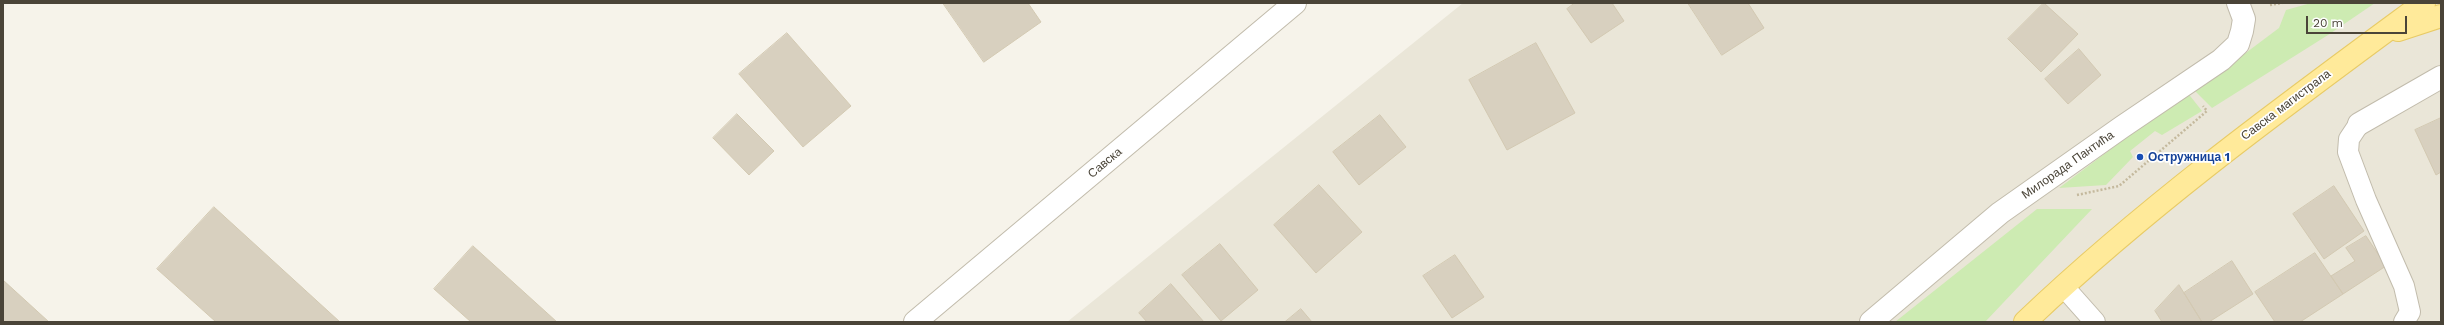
<!DOCTYPE html>
<meta charset="utf-8">
<style>
body{margin:0}
#map{position:relative;width:2444px;height:325px;overflow:hidden;background:#f6f3ea;font-family:"Work Sans",sans-serif}
canvas{display:block}
.frame{position:absolute;inset:0;border:4px solid #4a4438;pointer-events:none}
.scale{position:absolute;left:2306px;top:16px;width:101px;height:18px;box-sizing:border-box;border:2px solid #4a4438;border-top:0;padding-left:5px;font-size:12px;line-height:14px;white-space:nowrap;color:#4a4438;-webkit-text-stroke:3px #fff;paint-order:stroke}
</style>
<div id="map">
<canvas width="2444" height="325"></canvas>
<div class="frame"></div>
<div class="scale">20 m</div>
</div>
<script>
const c = document.querySelector('canvas').getContext('2d');
c.lineJoin = 'round';
function fillPath(path, color) {
  c.fillStyle = color;
  c.fill(path, 'evenodd');
}
function trace(path, color, width, dash) {
  c.strokeStyle = color;
  c.lineWidth = width;
  c.lineCap = dash ? 'butt' : 'round';
  c.setLineDash(dash || []);
  c.stroke(path);
}
function write(font, color, halo, rows, align = 'center') {
  c.font = font + ' "Work Sans",sans-serif';
  c.lineWidth = 3.5;
  c.setLineDash([]);
  c.textBaseline = 'middle';
  c.strokeStyle = halo;
  c.fillStyle = color;
  for (const [text, x, y, turn = 0] of rows) {
    c.save();
    c.translate(x, y);
    c.rotate((+turn || 0) * Math.PI / 180);
    c.textAlign = isNaN(turn) ? turn : align;
    if (halo) c.strokeText(text, 0, 0);
    c.fillText(text, 0, 0);
    c.restore();
  }
}
fillPath(new Path2D(`
 M1463,3H2441V322H1067Z`), '#eae6d8');
fillPath(new Path2D(`
 M2311,3H2375L2328,35L2212,108L2195,91L2279,28L2286,10Z
 M2187,92L2202,111L2162,135L2155,131L2130,151L2133,157L2106,185L2059,188Z
 M2037,209H2092L1985,322H1895Z`), '#cdebb2');
const building = new Path2D(`
 M943,3H1028L1041,22L984,62Z
 M1575,3H1612L1624,21L1591,43L1567,9Z
 M1688,3H1748L1764,28L1722,55Z
 M2044,3L2078,34L2041,72L2008,39Z
 M787,33L851,106L803,147L739,74Z
 M1536,43L1575,113L1507,150L1469,80Z
 M2079,49L2101,75L2068,104L2045,79Z
 M737,114L774,151L749,175L713,138Z
 M1380,115L1406,147L1359,185L1333,152Z
 M2441,118V172L2436,175L2415,130Z
 M1319,185L1362,232L1316,273L1274,225Z
 M2334,186L2364,231L2324,259L2293,214Z
 M214,207L340,322H216L157,269Z
 M2366,236L2386,266L2343,294L2331,276L2355,261L2346,248Z
 M1220,244L1258,290L1221,321L1182,275Z
 M473,246L557,322H471L434,289Z
 M2315,253L2343,294L2300,322H2275L2255,292Z
 M1455,255L1484,297L1452,318L1423,276Z
 M2232,261L2253,294L2209,322H2202L2184,293Z
 M3,280L49,322H3Z
 M1171,284L1204,322H1147L1139,313Z
 M2179,285L2184,293L2202,322H2162L2155,311Z
 M1301,309L1312,322H1285Z`);
fillPath(building, '#d8d0bf');
trace(building, '#d3c9b2', 1);
const service = new Path2D(`
 M2359,124L2349,139L2348,152L2366,200L2404,286L2410,312L2404,322
 M2063,286L2095,322`);
const minor = new Path2D(`
 M2359,124L2441,77
 M1871,322L2000,213L2122,127L2221,60L2238,44L2242,31L2244,19L2238,3`);
const tertiary = new Path2D(`
 M915,322L1295,3`);
const primary = new Path2D(`
 M2398,30L2441,16
 M2025,322C2149,204 2287,104 2424,3`);
trace(service, '#c2bcac', 22);
trace(minor, '#c2bcac', 24);
trace(tertiary, '#c2bcac', 24);
trace(primary, '#e8cb66', 24);
trace(new Path2D(`
 M2270,5L2282,3
 M2077,195L2119,186L2207,111L2203,106`), '#c4b99d', 2.5, [2, 2]);
trace(service, '#fff', 20);
trace(minor, '#fff', 22);
trace(tertiary, '#fff', 22);
trace(primary, '#ffea9a', 22);
for (const [x, y, r, color] of [
 [2140,157,4,"#1a4fb4"]
]) {
  const dot = new Path2D();
  dot.arc(x, y, r, 0, 2 * Math.PI);
  c.fillStyle = color;
  c.fill(dot);
  trace(dot, '#fff', 1.5);
}
write('12px', '#4a4438', '#fff', [
 ["Савска магистрала",2286,105,-37],
 ["Савска",1105,163,-40],
 ["Милорада Пантића",2068,165,-35]
]);
write('bold 12px', '#164399', '#fff', [
 ["Остружница 1",2148,157]
], 'left');
</script>
